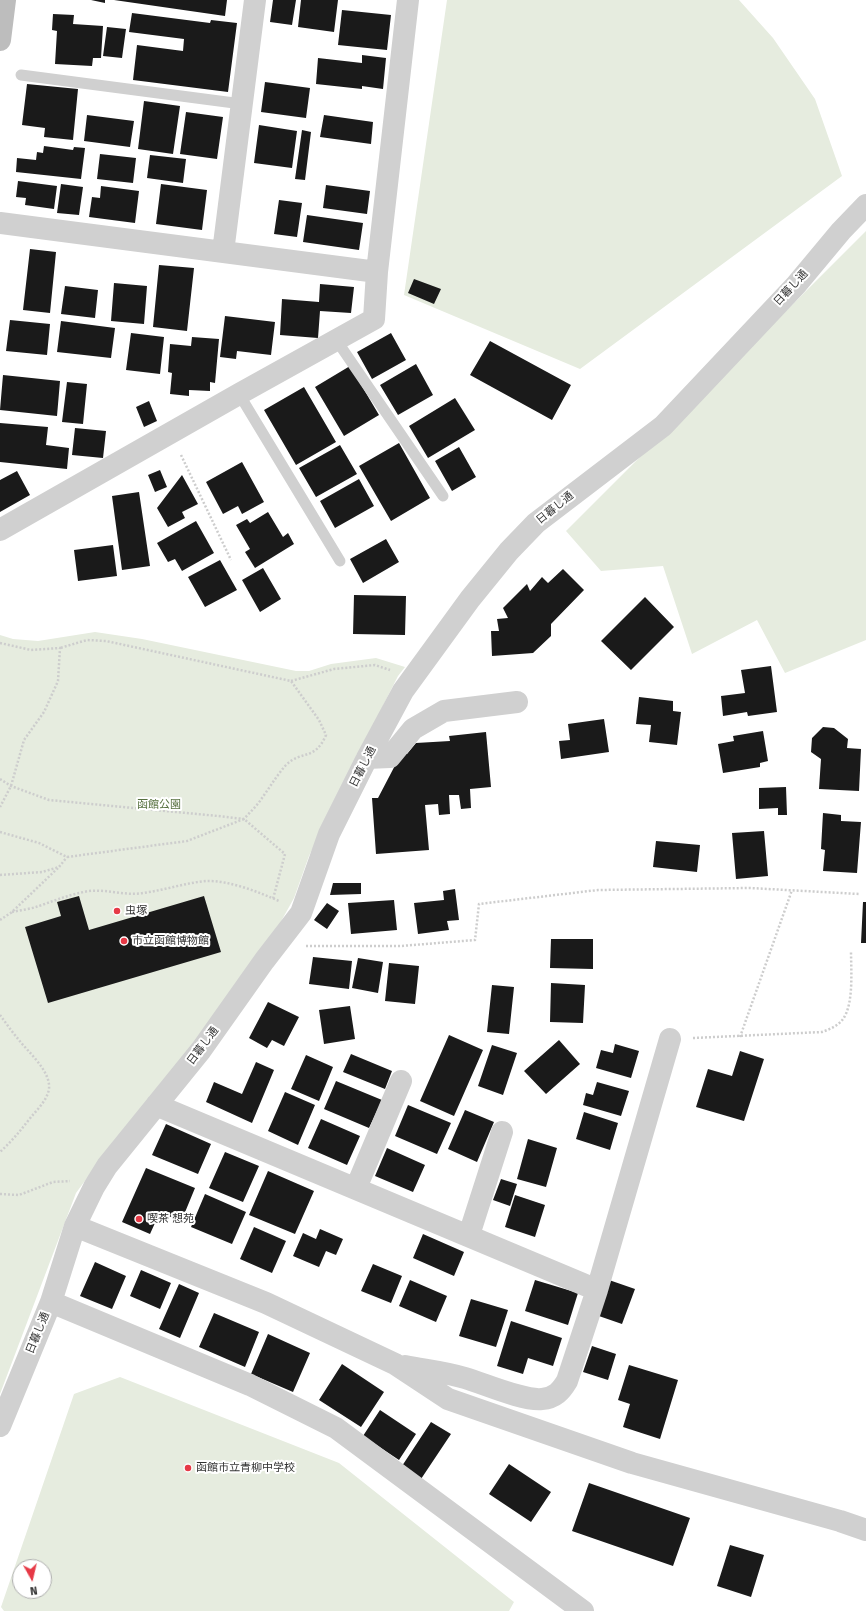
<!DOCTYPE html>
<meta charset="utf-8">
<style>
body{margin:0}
#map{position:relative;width:866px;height:1611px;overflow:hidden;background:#fff;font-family:"Fira Sans",sans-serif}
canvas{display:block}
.north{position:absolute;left:12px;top:1559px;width:40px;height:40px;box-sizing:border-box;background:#fff;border:1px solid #adadad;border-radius:50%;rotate:172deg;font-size:11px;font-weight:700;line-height:16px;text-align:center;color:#333}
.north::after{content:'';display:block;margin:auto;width:14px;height:18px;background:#e63946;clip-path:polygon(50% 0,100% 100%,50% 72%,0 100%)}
</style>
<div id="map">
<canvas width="866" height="1611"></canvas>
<div class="north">N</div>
</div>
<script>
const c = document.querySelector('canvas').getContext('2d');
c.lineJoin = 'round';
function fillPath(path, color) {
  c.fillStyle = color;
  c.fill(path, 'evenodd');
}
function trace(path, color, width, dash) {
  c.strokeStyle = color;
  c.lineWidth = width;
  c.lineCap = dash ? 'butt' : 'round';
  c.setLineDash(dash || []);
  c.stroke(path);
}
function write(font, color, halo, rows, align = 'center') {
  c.font = font + ' "Fira Sans","Noto Sans JP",sans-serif';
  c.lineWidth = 4;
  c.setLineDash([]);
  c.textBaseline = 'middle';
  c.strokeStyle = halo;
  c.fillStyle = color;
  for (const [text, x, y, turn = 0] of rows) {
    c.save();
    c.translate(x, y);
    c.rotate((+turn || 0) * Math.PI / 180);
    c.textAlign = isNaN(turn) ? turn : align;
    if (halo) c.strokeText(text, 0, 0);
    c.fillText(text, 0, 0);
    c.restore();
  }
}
fillPath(new Path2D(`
 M447,0H739L773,38L815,99L842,176L580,369L404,295Z
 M866,231V640L785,673L757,620L692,654L663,566L601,571L566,531Z
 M95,632L142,639L296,671H309L331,664L376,658L405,667L398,676L346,779L309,856L294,898L279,925L202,1032L101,1159L76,1193L0,1394V635L13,639L38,641Z
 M120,1377L339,1463L514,1602L509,1611H4L1,1607L74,1394ZM20,1567H44V1591H20Z`), '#e6ecdf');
fillPath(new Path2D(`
 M91,0H105V3Z
 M114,0H227L225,16Z
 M273,0H296L292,25L270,22Z
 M301,0H338L334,32L298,27Z
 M342,10L391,15L387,50L338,45Z
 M132,13L210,23L211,20L237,23L228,92L133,80L137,45L183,51L184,39L129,32Z
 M53,14L74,15L73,24L103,26L101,58H93L92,66L55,64L57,31L52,30Z
 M107,27L126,29L122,58L103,56Z
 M362,55L386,58L383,89L362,86V89L316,84L318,58L362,63Z
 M265,82L310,88L306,118L261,112Z
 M27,84L78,89L73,140L44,137L45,128L22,125Z
 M144,101L180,106L173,154L138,149Z
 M186,112L223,117L217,159L180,154Z
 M87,115L134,121L130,147L84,141Z
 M324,115L373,122L371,144L320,137Z
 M259,125L297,131L292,168L254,163Z
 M302,130L311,132L305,180L295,179Z
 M44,146L73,150L74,147L85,148L81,179L16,172L17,158L36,160L37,152L43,153Z
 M100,154L136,158L133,183L97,179Z
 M150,155L186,159L183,183L147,178Z
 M18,181L57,186L54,209L25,205L26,198L16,197Z
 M61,184L83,187L79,215L57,213Z
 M161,184L207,190L202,230L156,224Z
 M326,185L370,191L367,214L323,208Z
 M101,186L139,191L135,223L89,217L92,197L100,198Z
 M279,200L302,203L297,237L274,234Z
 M307,215L363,223L359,250L303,242Z
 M30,249L56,252L50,313L23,310Z
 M159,265L194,268L187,331L153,327Z
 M414,279L441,289L434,304L408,293Z
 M114,283L147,286L144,324L111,321Z
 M320,284L354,287L351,313L320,311L318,338L280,335L282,299L319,302Z
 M65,286L98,290L95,318L61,314Z
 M225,316L275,322L271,355L237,351L236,359L220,357Z
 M10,320L50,324L47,355L6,351Z
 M61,321L115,328L111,358L57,352Z
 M131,333L164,337L160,374L126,370Z
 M391,333L406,360L372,379L357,352Z
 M192,337L219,339L215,383L210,382V391L189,390V396L170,394L172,373L168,372L170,344L191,346Z
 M490,341L571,385L552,420L470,375Z
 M416,364L433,395L398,415L380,385Z
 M350,366L379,415L344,436L315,387Z
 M3,375L60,381L57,416L0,410Z
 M67,382L87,384L83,424L62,422Z
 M304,387L336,442L296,465L264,410Z
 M455,398L475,430L428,458L409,426Z
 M149,401L157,421L144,427L136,407Z
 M0,423L48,427L46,445L69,448L67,469L0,462Z
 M75,428L106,431L103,458L72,455Z
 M399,443L430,498L391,521L359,466Z
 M340,445L357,474L316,497L299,468Z
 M459,447L476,477L452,491L435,461Z
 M242,462L264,502L242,514L238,506L223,514L206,482Z
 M160,470L167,487L155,492L148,475Z
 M17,471L30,495L0,512V480Z
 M182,475L198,504L182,512L185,518L168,527L157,508Z
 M359,479L374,506L335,528L320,501Z
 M139,492L150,566L122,570L112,496Z
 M268,512L283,537L288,533L294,544L255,568L245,552L250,549L236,525L247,519L250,523Z
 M196,521L214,553L182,571L175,559L168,562L157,543Z
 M386,539L399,562L363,583L350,559Z
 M113,545L117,576L78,581L74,550Z
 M220,560L237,590L205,607L188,577Z
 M263,568L281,599L260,612L242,580Z
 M563,569L584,590L551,624V636L533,653L492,656L491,631H499L497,619L508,618L503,608L527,584L530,591L542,577L548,583Z
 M354,595L406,596L405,635L353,634Z
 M645,597L674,627L631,670L601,641Z
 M771,666L777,712L748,716L747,712L723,716L721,696L745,693L741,670Z
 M639,697L673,701V711L681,712L677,745L649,742L651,725L636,724Z
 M604,719L609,752L561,759L559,741L570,740L568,724Z
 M823,727L834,728L848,739L847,748L861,749L859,791L819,789L821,759L811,752L812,738Z
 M763,731L768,761L760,763V767L723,773L718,744L734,741L733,736Z
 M486,732L491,787L470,789L471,808L461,809L459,795H449L450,814L439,815L438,804L425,805L429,850L376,854L372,798H378L401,754H407L416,743L450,741L449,736Z
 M786,787L787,815H778V808L759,809V788Z
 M823,813L841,815V821L861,822L857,873L823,871L825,850L821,849Z
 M764,831L768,876L736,879L732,833Z
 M656,841L700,845L697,872L653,867Z
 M333,883H361V894L330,895Z
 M455,889L459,920L447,921L449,930L418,934L414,903L444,900L443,891Z
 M79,896L89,930L204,896L221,952L48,1003L25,927L61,916L57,902Z
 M394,900L397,930L351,934L348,903Z
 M863,902H866V943H861Z
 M327,903L339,911L327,929L314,920Z
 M551,939H593V969L550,968Z
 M313,957L352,961L349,989L309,984Z
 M358,958L383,962L378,993L352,988Z
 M389,963L419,966L415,1004L385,1001Z
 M551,983L585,985L583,1023L550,1022Z
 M492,985L514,987L509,1034L487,1032Z
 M268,1002L299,1017L284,1046L272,1040L267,1048L249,1038Z
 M350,1006L355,1039L324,1044L319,1010Z
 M449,1035L483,1050L454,1116L420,1101Z
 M559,1040L580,1064L546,1094L524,1071Z
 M615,1044L639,1051L631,1078L596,1068L601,1050L613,1053Z
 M492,1045L517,1053L503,1095L478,1086Z
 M740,1051L764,1059L744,1121L696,1107L708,1069L732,1076Z
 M351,1054L392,1071L385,1089L343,1072Z
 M306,1055L333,1067L319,1101L291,1089Z
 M256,1062L274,1070L252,1123L206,1102L214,1082L242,1094Z
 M336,1081L382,1100L369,1128L324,1109Z
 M597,1082L629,1091L621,1116L583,1105L586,1093L593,1095Z
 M285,1092L315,1105L298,1145L268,1131Z
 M408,1105L451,1123L437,1154L395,1136Z
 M465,1110L494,1122L477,1162L448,1149Z
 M584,1112L618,1123L610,1150L576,1139Z
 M321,1119L360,1136L347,1165L308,1148Z
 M166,1124L211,1144L198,1174L152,1155Z
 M528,1139L557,1148L546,1187L517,1179Z
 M387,1148L425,1165L413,1192L375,1176Z
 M225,1152L259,1166L243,1202L209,1188Z
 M146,1168L195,1188L181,1222L160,1212L150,1234L122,1222Z
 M268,1171L314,1191L295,1234L249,1215Z
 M501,1179L517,1184L510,1206L493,1200Z
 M205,1194L246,1212L232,1244L191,1227Z
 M515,1195L545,1205L535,1237L505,1227Z
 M254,1227L286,1241L272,1273L240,1259Z
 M320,1229L343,1239L336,1255L326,1251L319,1267L293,1256L303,1233L316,1239Z
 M423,1234L464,1252L454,1276L413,1258Z
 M95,1262L126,1276L112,1309L80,1296Z
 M373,1264L402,1276L391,1303L361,1291Z
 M141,1270L171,1283L160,1309L130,1296Z
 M410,1280L447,1296L436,1322L399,1306Z
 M535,1280L578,1293L568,1325L525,1311Z
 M609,1280L635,1289L622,1324L596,1315Z
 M179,1284L199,1293L180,1338L159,1329Z
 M471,1299L508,1310L496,1347L459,1336Z
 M214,1313L259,1332L245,1367L199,1347Z
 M511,1321L562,1338L553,1366L528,1358L523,1374L497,1366Z
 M268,1334L310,1353L293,1392L251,1374Z
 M592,1346L616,1354L608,1380L583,1372Z
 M342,1364L384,1392L361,1427L319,1400Z
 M629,1365L678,1380L660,1439L623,1427L630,1404L618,1400Z
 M380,1410L416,1434L399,1460L363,1436Z
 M431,1422L451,1434L421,1479L402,1466Z
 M509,1464L551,1492L531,1522L489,1494Z
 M589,1483L690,1518L673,1566L572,1531Z
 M730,1545L764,1555L751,1597L717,1586Z`), '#1a1a1a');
trace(new Path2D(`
 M181,455L231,560
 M0,643L31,650L60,648L58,681L44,712L24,740L11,786L0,807
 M291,681L334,669L375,665L390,670
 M0,779L11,786L49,800L218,816L244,819C250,812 257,806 262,798C270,787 277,775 286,765C301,750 315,761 326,735L319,720L291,681L106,641L87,640L60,648
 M0,832L39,843L67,857L187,841L244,819L285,854L273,899
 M0,875L42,872L59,867L67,857
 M12,912C21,910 31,909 39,906C56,900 71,894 89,891C107,889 125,896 143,893C165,890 185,883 206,881C228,880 259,892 279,901
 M0,920L12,912L59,867
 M306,946H401L475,940L479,904L598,890L750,888L859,894
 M0,1015C6,1023 12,1032 19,1040C28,1052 51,1071 49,1089C47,1100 38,1109 31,1117C21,1130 12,1141 0,1152
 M740,1037L792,890
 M693,1038L822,1032C830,1029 838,1026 843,1019C854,1004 851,969 851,951
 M0,1194L19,1195L53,1182L70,1181`), '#cdcdcd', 2.5, [2, 2]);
trace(new Path2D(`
 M21,75L242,104
 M337,341L443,496
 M239,394L340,561`), '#d0d0d0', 11);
trace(new Path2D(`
 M0,223L377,272
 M223,252L255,0
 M0,530L239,394L374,319L377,272L408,0
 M367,758L390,757L413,729L444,711L517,702
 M156,1105L597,1290L567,1381C561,1391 555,1398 542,1399C523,1401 485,1384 465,1378C446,1372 425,1370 405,1366
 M356,1188L401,1081
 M75,1226L266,1303L395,1364L448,1399L632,1463L840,1521L866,1530
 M469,1235L502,1132
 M597,1290L670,1039
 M51,1302L250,1385L336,1428L583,1611
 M0,1426L51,1302L75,1226L94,1187L107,1166L201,1050L264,961L301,913L329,834L367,758L403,691L470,599L509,551L536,523L663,426L796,285L841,231L866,205`), '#d0d0d0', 22);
trace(new Path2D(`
 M0,40L5,0`), '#bdbdbd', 22);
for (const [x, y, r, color] of [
 [117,911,4,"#e63946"],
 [124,941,4,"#e63946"],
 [139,1219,4,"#e63946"],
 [188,1468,4,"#e63946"]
]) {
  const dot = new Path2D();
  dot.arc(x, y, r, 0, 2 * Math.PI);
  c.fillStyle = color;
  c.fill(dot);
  trace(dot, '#fff', 1.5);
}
write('11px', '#333', '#fff', [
 ["日暮し通",791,288,-47],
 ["日暮し通",555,508,-39],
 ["日暮し通",363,767,-63],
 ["日暮し通",203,1046,-53],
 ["日暮し通",38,1333,-68]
]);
write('11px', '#56703f', '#fff', [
 ["函館公園",159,805]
]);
write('11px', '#333', '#fff', [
 ["虫塚",125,911],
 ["市立函館博物館",132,941],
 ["喫茶 想苑",147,1219],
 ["函館市立青柳中学校",196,1468]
], 'left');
</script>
